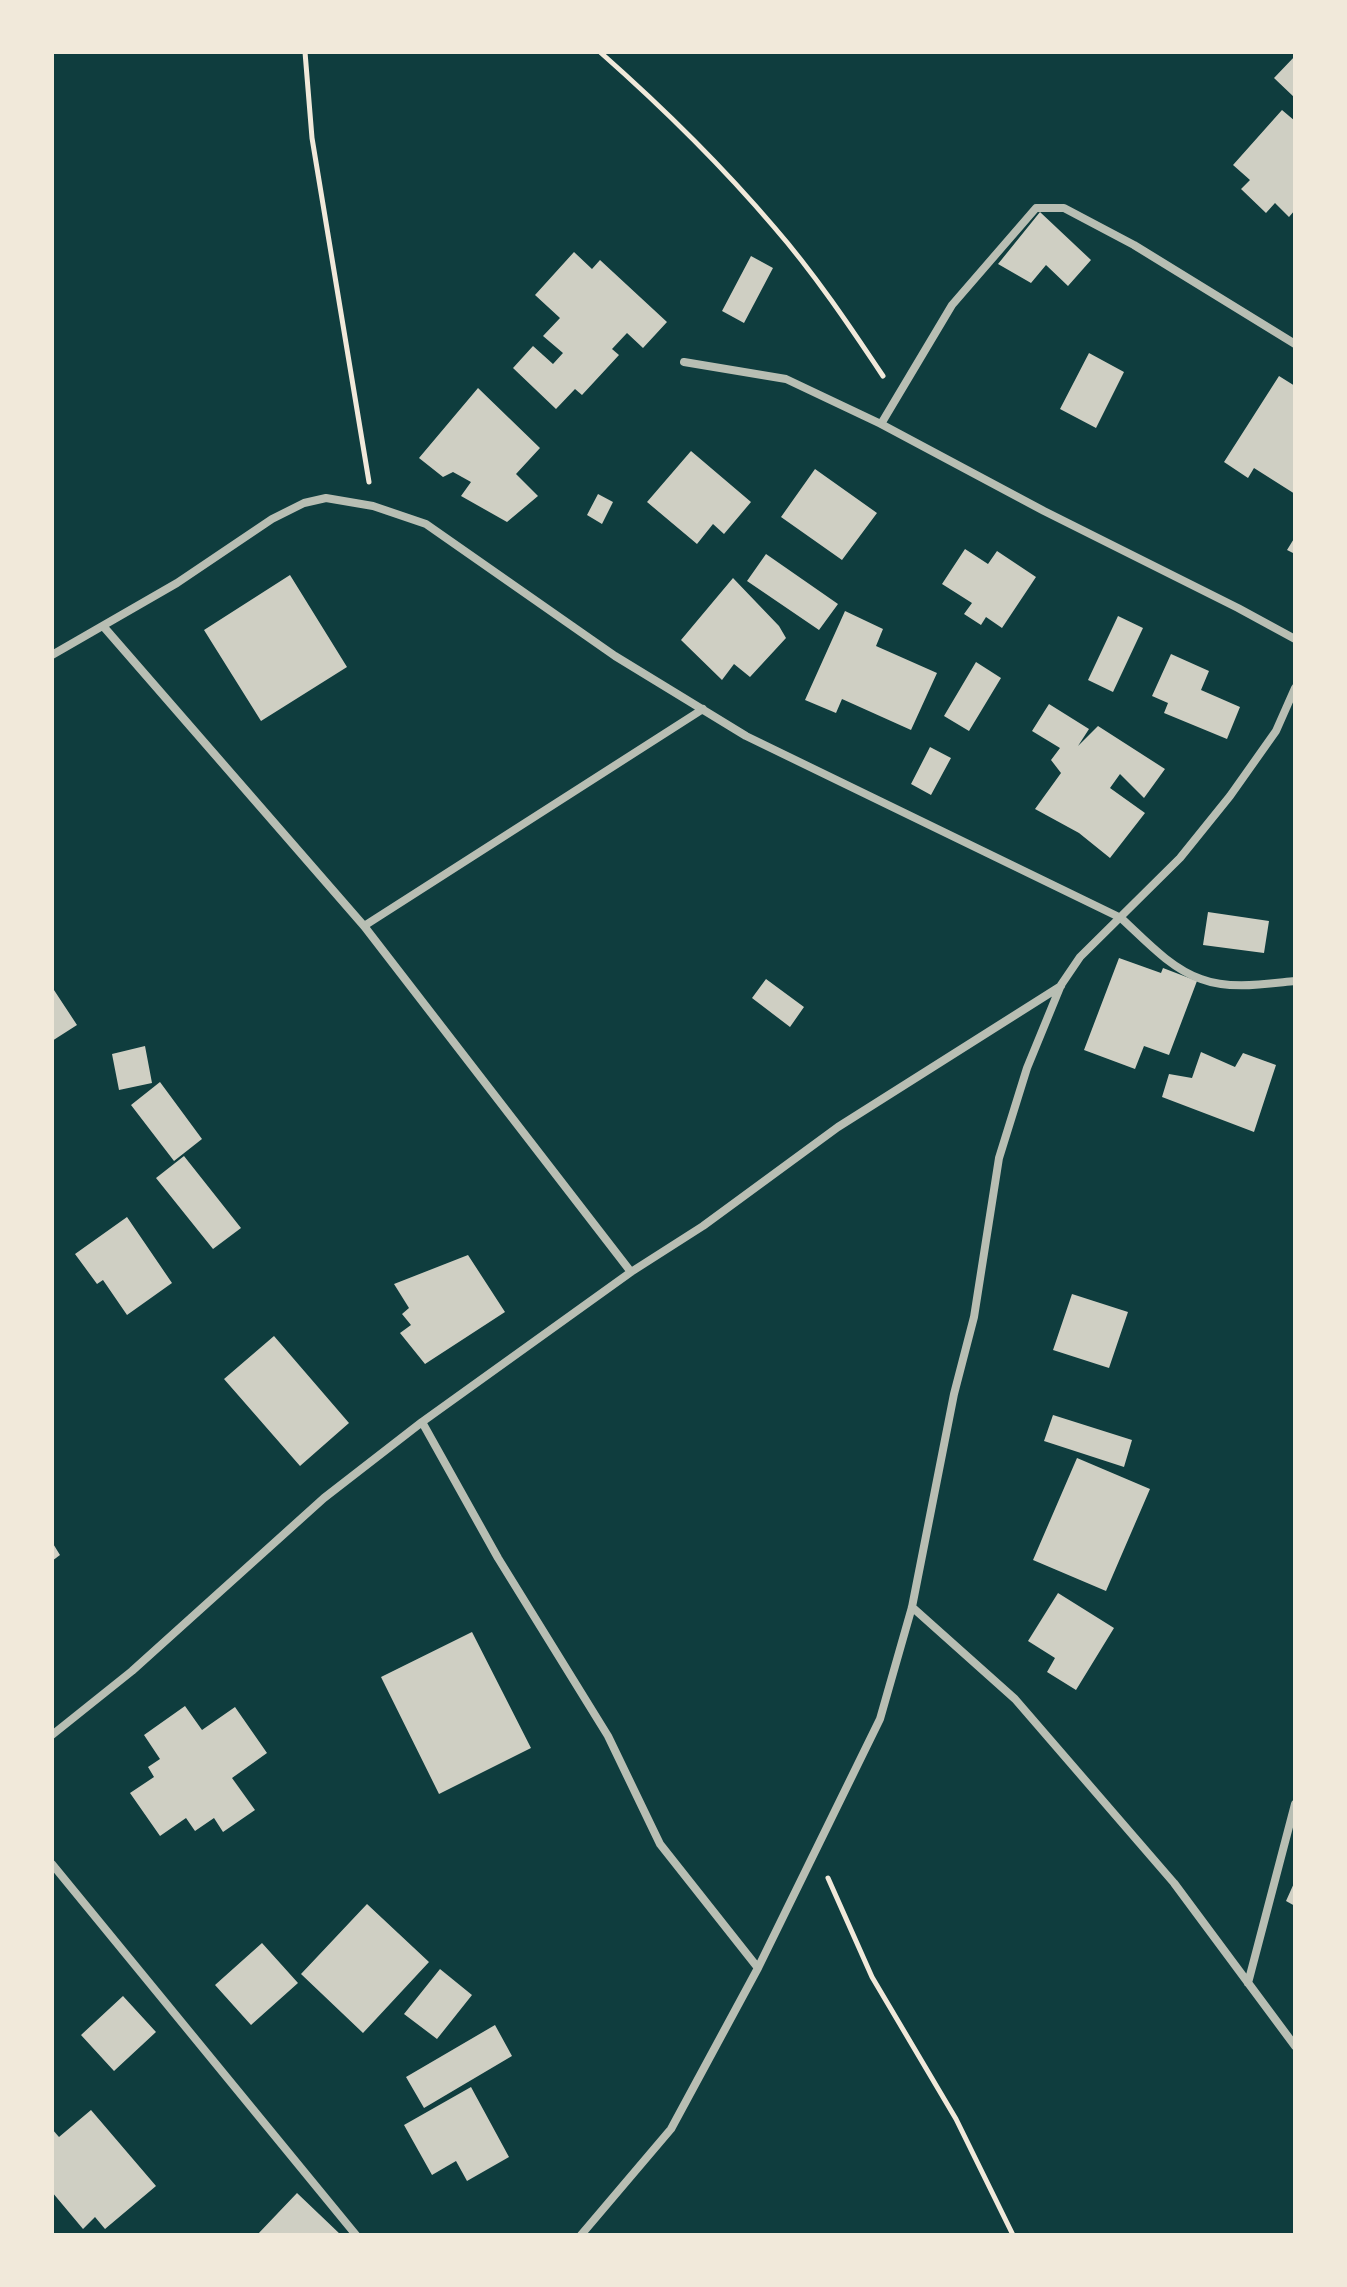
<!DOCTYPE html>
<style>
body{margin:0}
#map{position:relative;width:1347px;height:2287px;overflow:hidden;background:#0f3d3e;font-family:"Golos Text",sans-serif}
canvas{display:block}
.frame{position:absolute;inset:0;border:54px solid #f1e9da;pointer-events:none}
</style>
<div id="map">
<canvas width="1347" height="2287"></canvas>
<div class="frame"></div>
</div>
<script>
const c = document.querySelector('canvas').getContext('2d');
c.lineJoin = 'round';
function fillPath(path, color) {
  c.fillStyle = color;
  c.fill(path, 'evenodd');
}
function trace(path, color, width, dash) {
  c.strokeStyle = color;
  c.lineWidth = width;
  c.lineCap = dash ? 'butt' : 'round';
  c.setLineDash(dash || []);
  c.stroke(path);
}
fillPath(new Path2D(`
 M1295,56V98L1274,78Z
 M1282,110L1295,121V210L1289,217L1275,203L1266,213L1241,189L1250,180L1233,165Z
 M1040,212L1091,260L1068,286L1046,265L1031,283L998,264Z
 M574,252L592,269L600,260L667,322L643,348L627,333L612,349L619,355L582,395L575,389L556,409L513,368L533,346L553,364L563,353L543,336L560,318L535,295Z
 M751,256L773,268L744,323L722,311Z
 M1089,353L1124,372L1096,428L1060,409Z
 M1279,376L1295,386V494L1254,468L1248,478L1224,462Z
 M478,388L540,448L516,474L538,496L507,522L461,496L471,482L453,472L443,477L419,458Z
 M691,451L751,502L724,534L713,524L697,544L647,502Z
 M815,469L877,513L842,560L781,517Z
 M598,494L613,502L602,524L587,515Z
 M1295,537V554L1287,550Z
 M965,549L988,564L997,551L1036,577L1002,628L986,617L981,625L964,614L972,603L942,584Z
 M766,554L838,604L819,630L747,581Z
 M290,575L347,667L261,721L204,630Z
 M733,578L779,626L786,638L750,677L734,664L722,680L681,640Z
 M845,611L883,629L876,646L937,673L911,730L842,699L836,713L805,700Z
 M1118,616L1143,628L1113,692L1088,680Z
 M1171,654L1209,671L1201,690L1240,707L1227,739L1164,713L1168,703L1152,696Z
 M976,662L1001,678L969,731L944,716Z
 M1049,704L1089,729L1078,746L1098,726L1165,769L1144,798L1120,774L1110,788L1145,813L1110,858L1079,833L1035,809L1061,773L1051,760L1060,748L1032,731Z
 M930,747L951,758L931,795L911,784Z
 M1208,912L1269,921L1264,953L1203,945Z
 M1119,958L1161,973L1163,968L1197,981L1169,1055L1144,1046L1135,1069L1084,1050Z
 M766,979L804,1007L790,1027L752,998Z
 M52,987L77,1025L52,1041Z
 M145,1046L152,1083L119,1090L112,1054Z
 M1201,1052L1235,1067L1243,1053L1276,1065L1254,1132L1162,1097L1169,1074L1192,1078Z
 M160,1082L202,1139L174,1161L131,1105Z
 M184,1156L241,1228L213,1249L156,1178Z
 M127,1217L172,1283L127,1315L103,1280L97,1284L75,1254Z
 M468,1255L505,1312L425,1364L400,1333L411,1325L402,1314L409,1308L394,1284Z
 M1072,1294L1128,1312L1109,1368L1053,1350Z
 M274,1336L349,1423L300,1466L224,1379Z
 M1053,1415L1132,1440L1124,1467L1044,1441Z
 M1077,1458L1150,1489L1106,1591L1033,1560Z
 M52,1542L60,1555L52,1561Z
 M1058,1593L1114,1628L1076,1690L1047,1672L1055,1658L1028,1641Z
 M472,1632L531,1748L439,1794L381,1677Z
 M185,1706L202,1730L235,1707L267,1753L232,1778L255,1810L223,1832L214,1818L195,1831L186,1818L160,1836L130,1793L154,1777L148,1767L160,1759L144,1735Z
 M1295,1881V1906L1286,1901Z
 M367,1904L429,1962L363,2033L301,1974Z
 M262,1943L298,1983L251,2025L215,1985Z
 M440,1969L472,1995L437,2039L404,2014Z
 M123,1996L156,2032L114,2071L81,2035Z
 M495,2025L512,2056L424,2108L406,2077Z
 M471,2087L509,2157L467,2181L456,2161L432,2175L404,2125Z
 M91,2110L156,2186L105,2229L95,2217L83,2229L52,2192V2129L59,2137Z
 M297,2193L341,2235H257Z`), '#cfcfc3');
trace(new Path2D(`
 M305,52L312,138L369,482
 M600,52C660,105 722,166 774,227C814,273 849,325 883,376
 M828,1878L872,1977L956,2119L1013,2235`), '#f1e9da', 5);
trace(new Path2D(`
 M684,362L786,379L881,424L1044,511L1238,608L1295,639
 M881,424L952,305L1036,208H1064L1134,245L1295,344
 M103,626L364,926L631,1272
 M52,655L177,583L272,519L304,503L326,498L373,506L426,524L615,656L746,736L1121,918C1145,940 1170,968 1201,979C1230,990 1265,984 1295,981
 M364,926L703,709
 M422,1422L498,1558L608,1736L660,1844L758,1968
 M912,1607L1015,1699L1174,1883L1295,2046
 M52,1735L132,1671L324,1498L422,1422L631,1272L703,1226L838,1127L1061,986
 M52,1864L356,2235
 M1248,1983L1295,1804
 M581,2235L671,2129L758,1968L880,1719L912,1607L954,1394L974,1317L999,1158L1027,1068L1061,985L1080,957L1180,858L1230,796L1276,731L1295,688`), '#b8beb3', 8);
</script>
